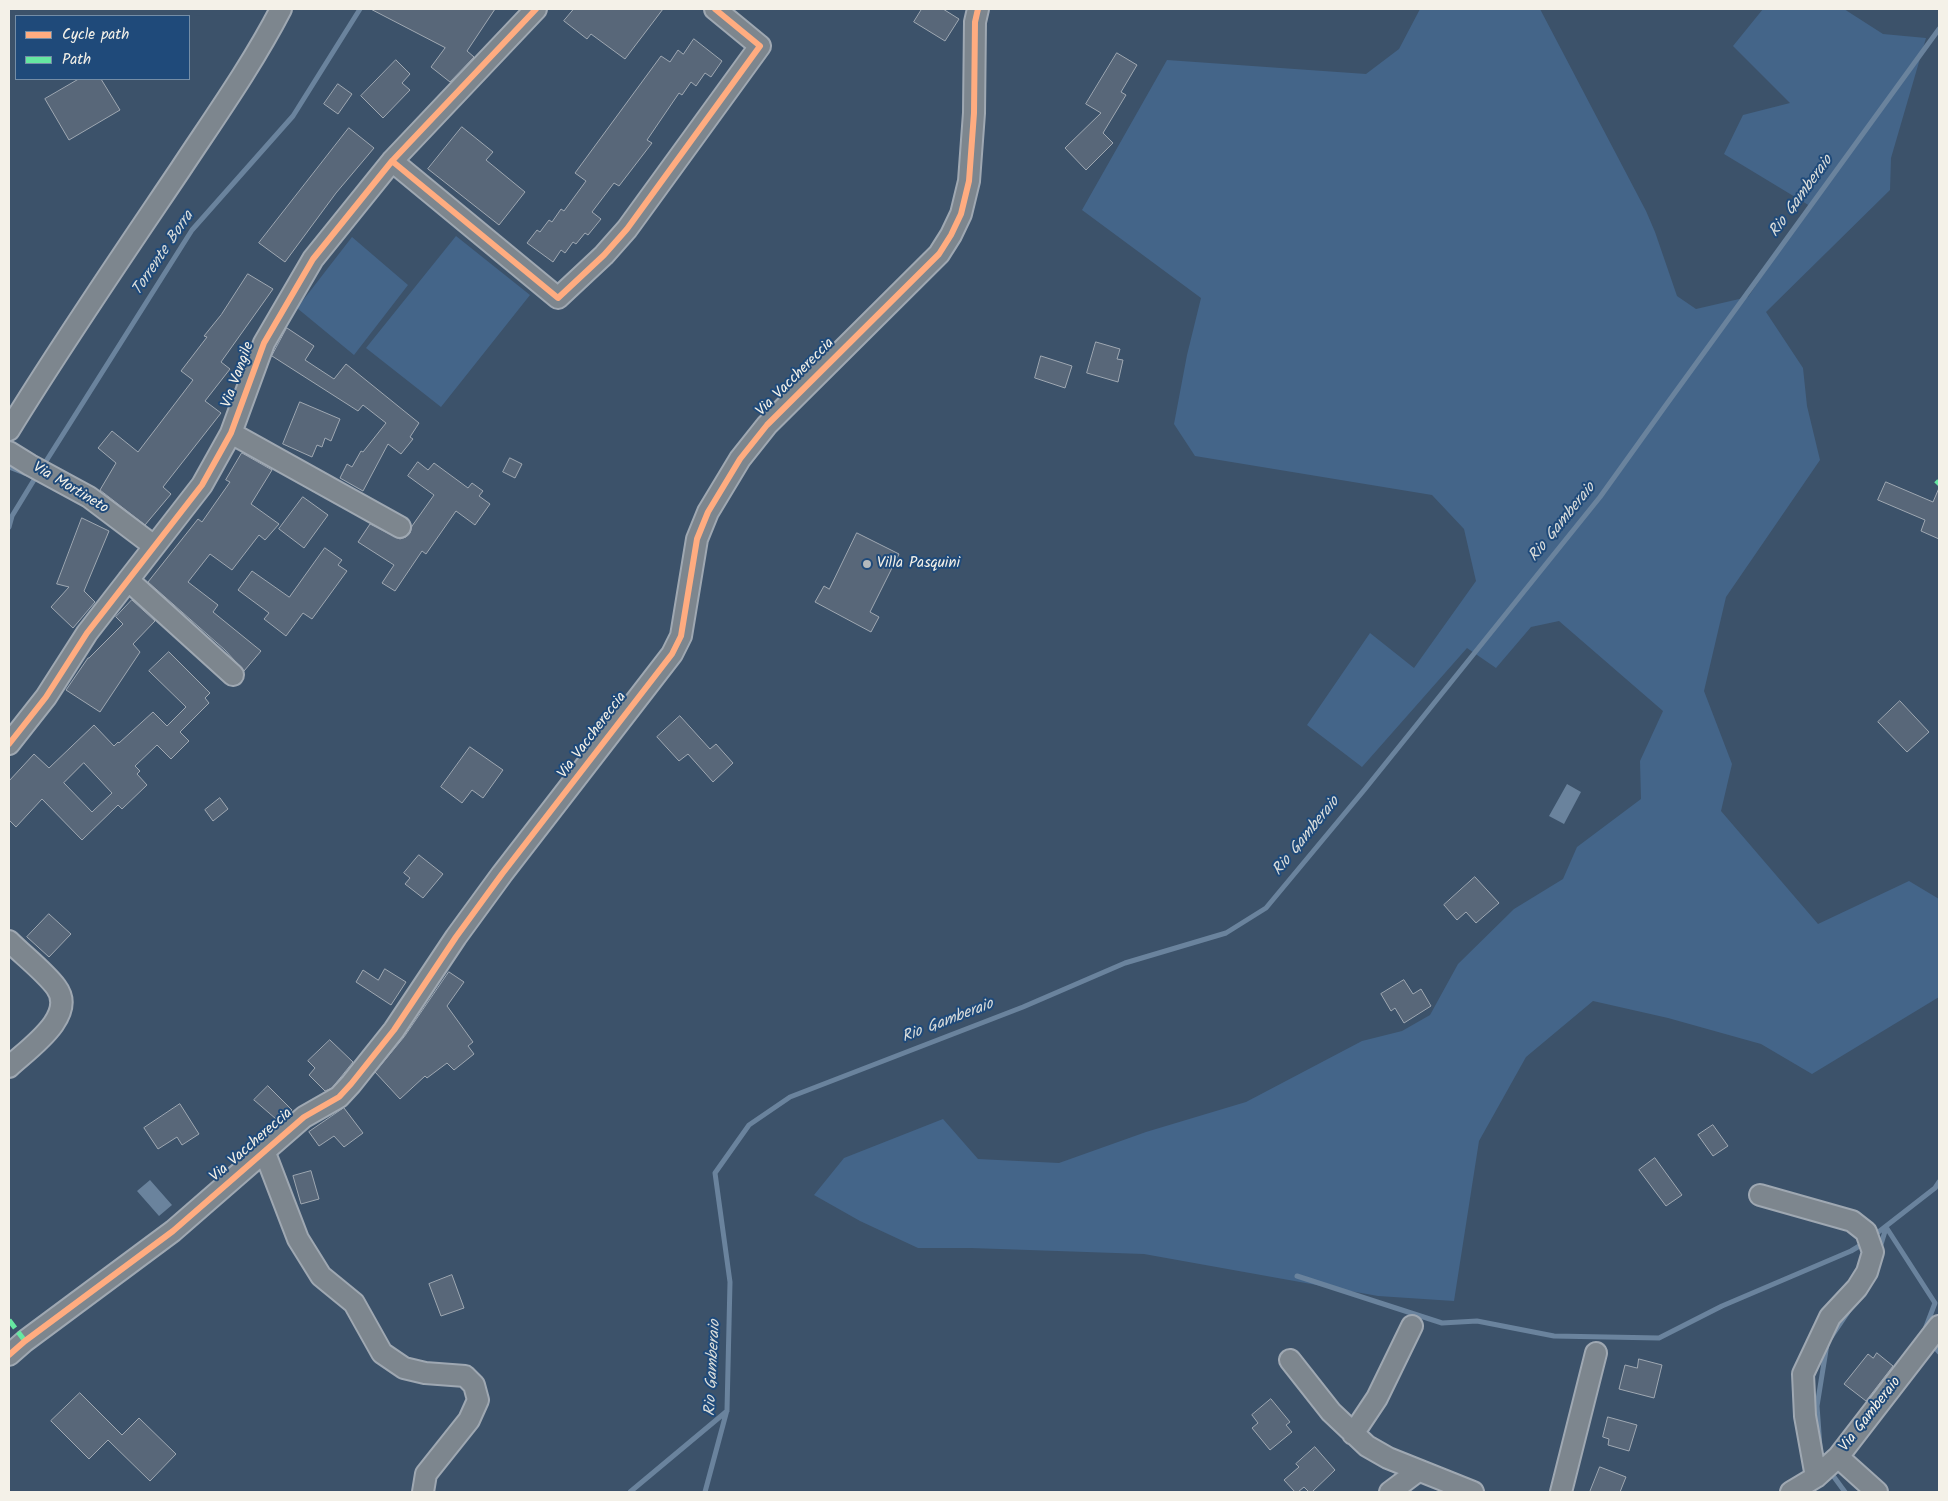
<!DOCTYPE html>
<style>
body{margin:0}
#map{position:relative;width:1948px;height:1501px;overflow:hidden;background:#3c526a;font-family:Kalam,sans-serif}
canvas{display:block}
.frame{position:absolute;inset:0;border:10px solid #f4f1e8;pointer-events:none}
.legend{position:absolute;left:15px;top:15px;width:175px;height:65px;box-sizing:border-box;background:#1f4a7a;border:1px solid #748da6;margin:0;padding:6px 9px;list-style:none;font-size:15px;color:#f4f1e8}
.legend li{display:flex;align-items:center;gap:10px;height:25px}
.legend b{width:25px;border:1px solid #748da6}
</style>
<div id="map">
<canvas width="1948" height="1501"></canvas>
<div class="frame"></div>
<ul class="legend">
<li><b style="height:6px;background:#ffac80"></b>Cycle path</li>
<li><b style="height:6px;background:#66e7a1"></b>Path</li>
</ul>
</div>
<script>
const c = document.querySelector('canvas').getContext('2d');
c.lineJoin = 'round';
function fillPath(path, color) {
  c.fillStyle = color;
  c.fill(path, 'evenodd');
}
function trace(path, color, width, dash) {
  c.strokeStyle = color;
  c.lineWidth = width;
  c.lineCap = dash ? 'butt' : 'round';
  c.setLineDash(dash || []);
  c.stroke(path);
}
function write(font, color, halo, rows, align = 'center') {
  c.font = font + ' Kalam,sans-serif';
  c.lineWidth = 4;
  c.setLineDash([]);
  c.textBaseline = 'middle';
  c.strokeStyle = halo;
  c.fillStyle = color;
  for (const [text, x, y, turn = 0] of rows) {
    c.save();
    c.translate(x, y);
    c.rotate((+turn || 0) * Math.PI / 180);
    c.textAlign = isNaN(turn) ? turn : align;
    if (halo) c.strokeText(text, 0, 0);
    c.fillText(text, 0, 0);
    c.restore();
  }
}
fillPath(new Path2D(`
 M1420,9H1540L1646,211L1655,232L1677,296L1696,309L1748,297L1810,206L1724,154L1743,115L1790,103L1733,46L1763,9H1844L1883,34L1926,38L1891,158L1890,190L1766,312L1803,368L1807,406L1820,460L1726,597L1704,691L1732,764L1721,811L1818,924L1909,881L1939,899V997L1812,1074L1761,1044L1668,1018L1593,1001L1526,1057L1479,1141L1454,1301L1378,1296L1144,1254L971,1248H918L860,1221L814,1195L844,1158L943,1119L978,1159L1059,1163L1146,1132L1246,1102L1362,1041L1402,1031L1430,1015L1458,964L1514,909L1563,879L1577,847L1641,799L1640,761L1663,711L1559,621L1531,627L1496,668L1467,648L1362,767L1307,725L1370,633L1414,668L1476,581L1464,529L1432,495L1195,456L1174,424L1187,355L1201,298L1082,210L1167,60L1366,74L1399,49Z
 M456,236L530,295L441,407L366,348Z
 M352,237L408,285L354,355L297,308Z`), '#446589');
fillPath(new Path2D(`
 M1567,784L1581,792L1564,824L1549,816Z
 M150,1180L172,1205L159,1216L137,1191Z`), '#6a839d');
trace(new Path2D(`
 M43,466L192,230L293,116L360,9
 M9,467L27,474
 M9,527L12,516L37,475
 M1886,1227L1935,1303L1924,1332
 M1872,1237L1935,1188L1939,1182
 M1879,1251L1886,1228
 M1297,1276L1442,1323L1477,1321L1554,1336L1659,1338L1722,1306L1851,1251L1866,1242
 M1831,1337L1850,1309
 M1932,1344L1939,1352
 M1820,1447L1817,1406L1827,1344
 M1834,1477L1845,1492
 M630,1492L727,1411
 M705,1492L727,1410L730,1282L715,1173L749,1125L790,1097L1023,1007L1125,963L1226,933L1266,908L1365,789L1600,497L1666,405L1939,29`), '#6a839d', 5);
const building = new Path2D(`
 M371,9H495L467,51L474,57L450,82L431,67L445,48Z
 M574,9H663L625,59L591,34L587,39L564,21Z
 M922,9H943L959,19L945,41L914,22Z
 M694,39L722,61L711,77L705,73L696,86L691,82L682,95L679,93L647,140L652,143L619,186L614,183L592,212L601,219L588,235L585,233L576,244L573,242L565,253L561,250L553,262L527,243L537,230L540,232L549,220L552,222L561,209L564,211L586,181L575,173L661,56L670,62L678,50L683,54Z
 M1117,53L1137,65L1121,92L1126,95L1103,133L1113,143L1086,170L1065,148L1101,113L1086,104Z
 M396,60L410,74L402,83L410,90L383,118L361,96Z
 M79,79H101L120,110L69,140L45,99Z
 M338,84L352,94L338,114L324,104Z
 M462,127L493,152L486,160L525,192L499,225L428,169Z
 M349,128L374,148L336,193L285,262L259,243Z
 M248,274L273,289L221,362L230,369L205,401L221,413L163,487L171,494L145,525L100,490L116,463L98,448L112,431L138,452L193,380L181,371L207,337L204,336L221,315Z
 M287,328L314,346L305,360L334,379L346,364L419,423L410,437L413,439L401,454L388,444L363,491L340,478L347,464L352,467L361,451L363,452L386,423L363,405L358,411L272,356Z
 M1096,342L1120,349L1117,359L1123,360L1118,382L1087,373Z
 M1041,356L1072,366L1065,388L1035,378Z
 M300,402L340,419L331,441L325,438L322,447L317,445L312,457L283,444Z
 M242,453L272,470L251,504L279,524L265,540L259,535L232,570L210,554L188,582L218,605L213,612L261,651L244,671L225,650L148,582L198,519L202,522L230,482L226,480Z
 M510,458L522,464L515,478L503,472Z
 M418,462L428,470L434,463L468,488L472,483L483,491L479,496L490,504L475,525L456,511L426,554L422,551L395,591L382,583L394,565L358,542L370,524L400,539L406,537L410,533L412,526L434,495L408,476Z
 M1886,482L1933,502L1939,488V539L1921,531L1925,520L1878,500Z
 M303,497L328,515L304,548L279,529Z
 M82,518L109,531L84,591L95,602L73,628L51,607L69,587L57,584Z
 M857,533L899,554L870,612L879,617L871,632L815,602L824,586L829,589Z
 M325,548L342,560L338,565L347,571L312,619L303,613L286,636L264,619L269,613L238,590L252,571L289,597Z
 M132,600L155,621L133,644L140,652L100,712L66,690L88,658H89L123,624L116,617Z
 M169,652L210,693L205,698L209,703L180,732L189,741L171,759L157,745L135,766L140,771L137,774L147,785L122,809L118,805L82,840L42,799L16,827L9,820V781L34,754L49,768L94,725L114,746L118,742L119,743L153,712L167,726L186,707L149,671ZM84,763L112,793L92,812L64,783Z
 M1900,701L1929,732L1907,752L1878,722Z
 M680,716L710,749L716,744L733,763L713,782L688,754L679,761L657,737Z
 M470,747L503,770L483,798L472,790L462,803L441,787Z
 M220,798L228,809L213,821L205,810Z
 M419,855L443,874L423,898L405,884L410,878L404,873Z
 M1475,877L1499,903L1476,923L1466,912L1457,920L1444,905Z
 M49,914L71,934L49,957L27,937Z
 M385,969L406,982L391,1005L356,982L363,970L378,980Z
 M449,972L464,982L447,1006L473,1042L468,1046L474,1054L454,1070L447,1063L427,1078L425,1076L400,1099L375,1072L404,1037Z
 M1404,980L1413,994L1421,989L1431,1006L1404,1023L1395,1008L1391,1011L1381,994Z
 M330,1040L353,1062L332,1088L325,1091L309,1075L315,1068L308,1061Z
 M268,1086L292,1110L276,1119L254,1100Z
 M180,1104L199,1134L182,1145L177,1137L158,1149L144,1128Z
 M344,1108L363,1133L344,1147L334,1136L319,1146L309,1132Z
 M1713,1125L1728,1146L1713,1156L1698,1135Z
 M1655,1158L1682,1195L1666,1206L1639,1170Z
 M311,1171L319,1199L301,1204L293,1176Z
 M452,1275L464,1308L441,1316L429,1284Z
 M1877,1353L1893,1366L1866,1401L1844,1384L1868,1354L1873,1358Z
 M1639,1359L1662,1365L1654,1398L1619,1389L1625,1365L1637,1368Z
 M80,1393L122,1435L139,1418L176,1454L150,1481L108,1440L89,1459L51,1421Z
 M1271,1399L1290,1422L1286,1425L1292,1432L1270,1450L1252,1428L1258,1423L1252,1415Z
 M1608,1417L1637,1425L1629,1451L1608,1445L1609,1439L1603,1437Z
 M1315,1447L1335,1470L1312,1492H1309L1304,1487L1298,1492H1295L1284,1480L1299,1467L1296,1464Z
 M1600,1467L1626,1477L1620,1492H1590Z`);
fillPath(building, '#586779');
trace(building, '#9fa8b2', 1);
const minor = new Path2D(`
 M392,161L558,298L604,255L627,229L760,46L715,9
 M9,430C63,342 122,256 180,170C215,117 252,65 281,9
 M231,433L400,527
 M9,452L30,465L89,497L154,546
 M128,580L233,675
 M9,744L46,697L87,633L202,485L231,433L264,343L313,259L392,161L536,9
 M9,941C23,955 45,972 56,987C78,1016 28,1049 9,1067
 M265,1153L298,1239L321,1276L354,1303L382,1353L404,1368L425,1373L465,1376L474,1385L478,1400L469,1420L426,1474L423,1492
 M1760,1195L1852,1221L1866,1232L1873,1252L1867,1272L1857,1288L1830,1317L1803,1374L1805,1416L1816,1477
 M9,1355L25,1341L173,1231L304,1117L339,1097L351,1084L394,1030L456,937L502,874L672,654L681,636L697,539L708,512L740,459L767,425L939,254L951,235L961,214L969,181L974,113L975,22L978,9
 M1290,1360L1331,1412L1367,1446L1388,1458L1473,1492
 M1353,1434L1377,1398L1412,1326
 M1838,1457L1877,1492
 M1390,1492L1418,1471
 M1561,1492L1596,1353
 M1791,1492L1816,1477L1838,1457L1939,1326`);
trace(minor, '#9fa8b2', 24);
trace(minor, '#7d868e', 20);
trace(new Path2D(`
 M1936,484L1939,481
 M9,1320L25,1341`), '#66e7a1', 5, [10, 5]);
trace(new Path2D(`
 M392,161L558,298L604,255L627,229L760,46L715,9
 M9,744L46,697L87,633L202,485L231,433L264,343L313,259L392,161L536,9
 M9,1355L25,1341L173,1231L304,1117L339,1097L351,1084L394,1030L456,937L502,874L672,654L681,636L697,539L708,512L740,459L767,425L939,254L951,235L961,214L969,181L974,113L975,22L978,9`), '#ffac80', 6);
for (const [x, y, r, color] of [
 [867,564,5,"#b4b9bc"]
]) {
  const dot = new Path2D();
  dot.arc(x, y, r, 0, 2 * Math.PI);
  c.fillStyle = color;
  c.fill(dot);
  trace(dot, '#1f4a7a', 2);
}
write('15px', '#f4f1e8', '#1f4a7a', [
 ["Via Vangile",239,375,-70],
 ["Via Vacchereccia",796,378,-45],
 ["Via Mortineto",70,489,31],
 ["Via Vacchereccia",593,736,-53],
 ["Via Vacchereccia",252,1146,-41],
 ["Via Gamberaio",1871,1415,-52]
]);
write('15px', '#f4f1e8', '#1f4a7a', [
 ["Villa Pasquini",877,564]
], 'left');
write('italic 16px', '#d9dcda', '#1f4a7a', [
 ["Rio Gamberaio",1802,197,-54],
 ["Torrente Borra",164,254,-56],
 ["Rio Gamberaio",1563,523,-51],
 ["Rio Gamberaio",1307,837,-51],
 ["Rio Gamberaio",948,1022,-21],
 ["Rio Gamberaio",714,1368,-87]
]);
</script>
